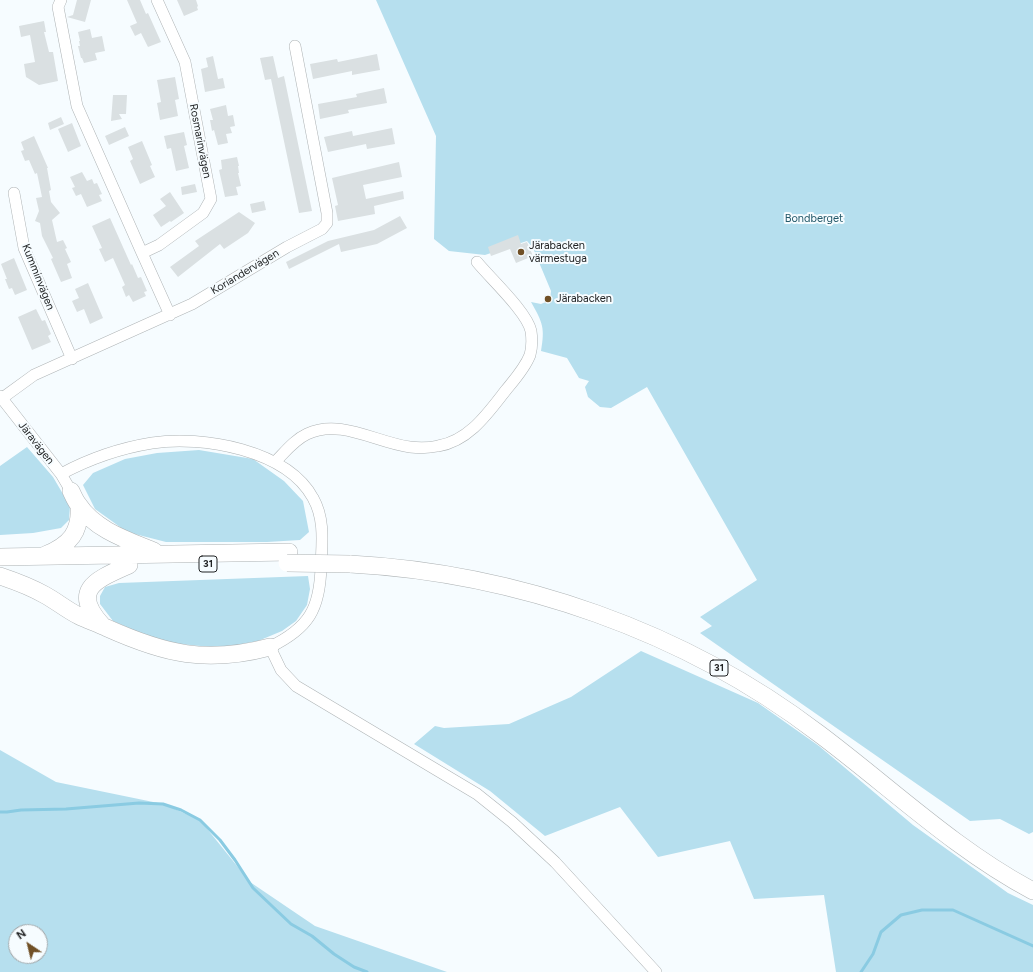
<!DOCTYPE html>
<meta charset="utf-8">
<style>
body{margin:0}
#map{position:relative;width:1033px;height:972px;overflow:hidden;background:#f6fcff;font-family:Figtree,sans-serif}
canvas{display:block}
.north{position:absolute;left:8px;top:924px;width:40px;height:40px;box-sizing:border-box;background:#f6fcff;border:1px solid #a1a5a7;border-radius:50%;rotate:325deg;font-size:11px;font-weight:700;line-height:16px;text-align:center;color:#212324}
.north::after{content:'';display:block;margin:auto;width:14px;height:18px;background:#705026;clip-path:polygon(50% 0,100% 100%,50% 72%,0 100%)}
</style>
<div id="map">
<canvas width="1033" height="972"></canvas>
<div class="north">N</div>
</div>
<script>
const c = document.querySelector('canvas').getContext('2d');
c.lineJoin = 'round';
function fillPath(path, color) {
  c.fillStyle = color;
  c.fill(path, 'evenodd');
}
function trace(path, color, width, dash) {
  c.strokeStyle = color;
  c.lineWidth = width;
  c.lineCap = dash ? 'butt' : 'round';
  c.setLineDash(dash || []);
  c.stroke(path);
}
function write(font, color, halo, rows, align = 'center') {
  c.font = font + ' Figtree,sans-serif';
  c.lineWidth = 4;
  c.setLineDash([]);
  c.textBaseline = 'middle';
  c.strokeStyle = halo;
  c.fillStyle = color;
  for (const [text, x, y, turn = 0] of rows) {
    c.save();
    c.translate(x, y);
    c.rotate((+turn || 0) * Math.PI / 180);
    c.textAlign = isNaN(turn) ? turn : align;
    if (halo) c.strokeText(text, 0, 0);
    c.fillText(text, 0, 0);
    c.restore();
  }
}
fillPath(new Path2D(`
 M376,0H1033V832L1029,834L1000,819L970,821L700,633L712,626L700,617L757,580L647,387L611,408L600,407L588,397L585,387L589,381L579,378L567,358L541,351C545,328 543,323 531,302L541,304L550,300L551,291L533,248L527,241L485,255L449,251L434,239L436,136Z
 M27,447L53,477L70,506L69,520L61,528L33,533L0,535V466Z
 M199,450L253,459L284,481L303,501L309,532L300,540L267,542H166L127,532L95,509L83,485L93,473L125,459L157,453Z
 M308,576L310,589L307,605L296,621L282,631L258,641L221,648L160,642L113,621L100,604V596L105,587L119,583Z
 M641,651L758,703L819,746L913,825L1008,893L1033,905V972H836L824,895L754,899L730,841L658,857L620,807L545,836L490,791L414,744L435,726L444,728L509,724L571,697Z
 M0,750L56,782L163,804L200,820L250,882L315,926L447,972H0ZM16,932H40V956H16Z`), '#b6dfee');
trace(new Path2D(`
 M0,812H7L21,810L66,809L139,803L163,804L181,810L200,820L220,840L235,860L253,888L291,924L312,936L334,954L354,967L367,972
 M861,972L873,954L881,932L901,915L922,910H953L1033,946`), '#8acbe2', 3);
fillPath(new Path2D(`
 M77,0H91L85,22L67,17L73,15Z
 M127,0H140L146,14L148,13L161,42L148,47L141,33L135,36L130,26L137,23Z
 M177,0H196L198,6L197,7L198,10L184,16Z
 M44,21L46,32H44L49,52H53L58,81L39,85L26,77L24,64L35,62L30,35L21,37L19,26Z
 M90,29L92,38L102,36L105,51L95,53L97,60L84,63L82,58H81L78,46H80L79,41H80L78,32Z
 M377,54L380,70L352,75V71L313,79L310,64L337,59L338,62Z
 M213,56L218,79L223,78L225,88L205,92L201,69L208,67L206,58Z
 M273,56L278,78L284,76L312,211L299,213L271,79L265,80L260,58Z
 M175,77L179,99L175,100L178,116L160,120L157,103L161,102L157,80Z
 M384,88L387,103L348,110L349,113L320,119L318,104L357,97L356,94Z
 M113,95H127L126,114H119L122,119L111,121Z
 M226,105L228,116L233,115L235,126L230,127L232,133L226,134L228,143L218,145L214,130L212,131L210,120H213L210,109Z
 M61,117L64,124L50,130L48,123Z
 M72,123L81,146L68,152L58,129Z
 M125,127L129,136L109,145L105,136Z
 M392,128L395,144L367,149L366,144L328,152L324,137L352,131L353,136Z
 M184,132L187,145L184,146L189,168L176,171L171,148L167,149L164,136Z
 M34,136L48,168H47L51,190L49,191L51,202L60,213L52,220L57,242L63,240L67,248L65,249L71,262L67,264L72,278L61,282L51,259L53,258L42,236L40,223L35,221L39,211L36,198L42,197L37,173L35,174L29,160L25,161L21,151L24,150L21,142Z
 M142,141L152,165L150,166L155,177L140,184L130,161L133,159L128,147Z
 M237,157L239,166H238L239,173H238L241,186L236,187L238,195L225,197L219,170L222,169L221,160Z
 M399,162L402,177L363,185L366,199L403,191L404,199L374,206L375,214L338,221L335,206L338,205L332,178Z
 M82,172L87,181L92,179L94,184L97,183L102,194L99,195L102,201L87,207L81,194L76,196L72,188L75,187L70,177Z
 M195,184L197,192L182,195L181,187Z
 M170,192L184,213L171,222L170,221L161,227L153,215L166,206L160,199Z
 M264,201L266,210L252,213L250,204Z
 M239,212L255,223L248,233L224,249L220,244L178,277L170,267L199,246L195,241Z
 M400,216L407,228L377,244L341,252L339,244L289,269L286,262L328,241L374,230Z
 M110,218L131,265L132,264L138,278L141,277L147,291L144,292L146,296L133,302L129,295L126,297L122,287L125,285L113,258L105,262L99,249L102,248L92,226Z
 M518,235L521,244L527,242L533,256L516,263L510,249L491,256L488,247Z
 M14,258L27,290L15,295L12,288L9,289L5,279H7L1,264Z
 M88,283L103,318L90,324L84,309L77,312L72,301L79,298L75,289Z
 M36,309L42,321L45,320L51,334L48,336L51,342L32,350L18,317Z`), '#dae0e2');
const minor = new Path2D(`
 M61,0L58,7L77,106L142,253L159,245L203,213L211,199L185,62L157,0
 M14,193L24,248L72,359
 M142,253L170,315
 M0,396L61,474L71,491
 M1,399L34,375L192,304L287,247L322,229L327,223V213L295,46
 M275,462C285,452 294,440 307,434C340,418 377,443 410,447C419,448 429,448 438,446C469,441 488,413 506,390C515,379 525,368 530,355C532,348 532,338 531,331C527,312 490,278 477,262
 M61,474C89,459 121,448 152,443C202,435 287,450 313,498C325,519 322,543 321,566C320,609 309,628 270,647L281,670L296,686L477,794L512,822L555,862L656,972`);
const highway = new Path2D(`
 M71,491C73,495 75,500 78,504C95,530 127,540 154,551
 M45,555C70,545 81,532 79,505
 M0,557L289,552
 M350,564C517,573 684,631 818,733C889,786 954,849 1033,891
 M0,576C15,581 31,587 45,595C56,601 67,610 79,616C88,620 98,624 107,628C165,654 206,664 270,647
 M102,625C69,589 98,579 129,565`);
trace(minor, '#aeb3b5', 12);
trace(highway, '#aeb3b5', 18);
trace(minor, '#fff', 11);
trace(highway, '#fff', 17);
const highwayBridge = new Path2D(`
 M287,563L350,564`);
trace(highwayBridge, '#aeb3b5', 18, []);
trace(highwayBridge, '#fff', 17);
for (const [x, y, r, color] of [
 [521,252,4,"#705026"],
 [548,299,4,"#705026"]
]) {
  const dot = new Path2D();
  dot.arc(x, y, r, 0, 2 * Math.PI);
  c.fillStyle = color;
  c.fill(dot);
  trace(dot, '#f6fcff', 1.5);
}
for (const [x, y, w] of [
 [208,564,18],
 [719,668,18]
]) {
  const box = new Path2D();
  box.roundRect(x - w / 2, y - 8, w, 16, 3);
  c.fillStyle = '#f6fcff';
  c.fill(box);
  trace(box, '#212324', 1);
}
write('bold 10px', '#212324', null, [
 ["31",208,564],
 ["31",719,668]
]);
write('11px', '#212324', '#f6fcff', [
 ["Rosmarinvägen",200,141,79],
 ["Koriandervägen",245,272,-31],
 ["Kumminvägen",38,277,68],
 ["Järavägen",36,443,52]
]);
write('11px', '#24596a', '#f6fcff', [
 ["Bondberget",814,219]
]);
write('11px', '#212324', '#f6fcff', [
 ["Järabacken",529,246],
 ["värmestuga",529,259],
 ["Järabacken",556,299]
], 'left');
</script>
